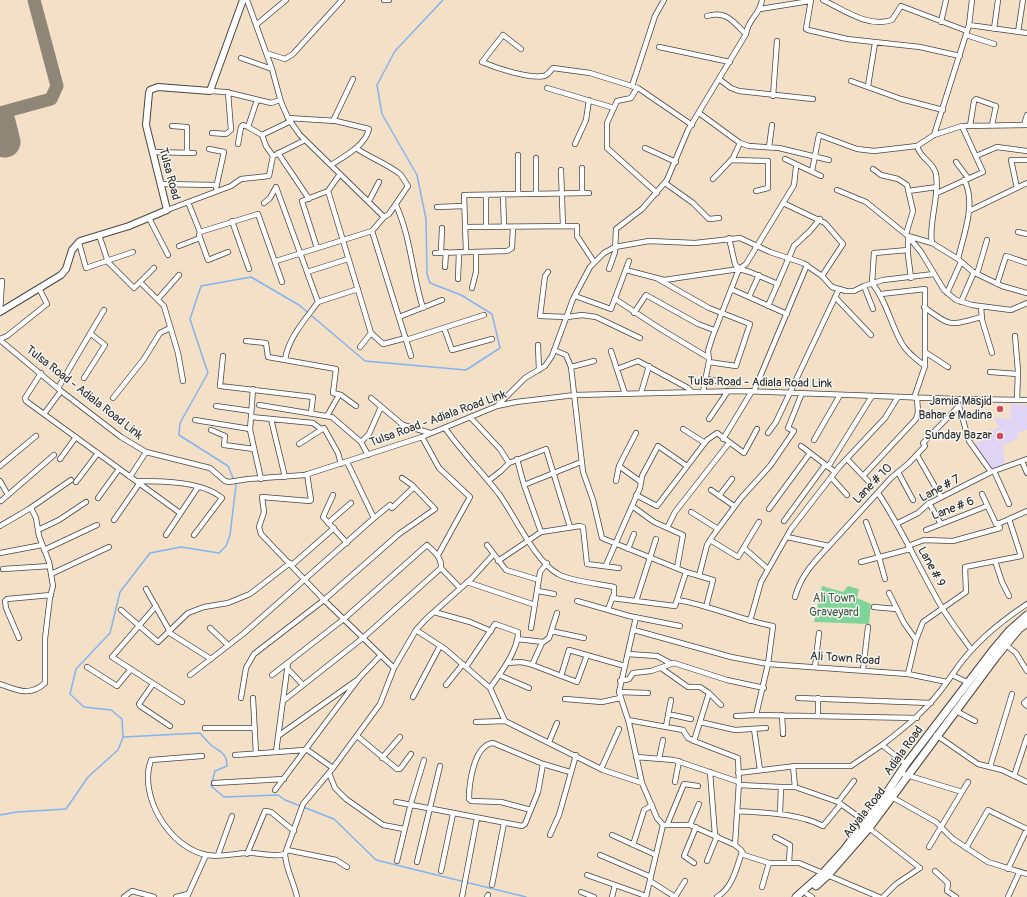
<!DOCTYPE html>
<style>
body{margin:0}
canvas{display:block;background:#f3e0c6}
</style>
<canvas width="1027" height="897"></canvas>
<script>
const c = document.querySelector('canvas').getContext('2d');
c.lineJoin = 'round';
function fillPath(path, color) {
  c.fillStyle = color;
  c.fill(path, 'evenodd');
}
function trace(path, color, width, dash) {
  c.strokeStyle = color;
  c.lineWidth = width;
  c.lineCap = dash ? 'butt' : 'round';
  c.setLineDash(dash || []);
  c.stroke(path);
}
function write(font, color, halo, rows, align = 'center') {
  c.font = font + ' Pangolin,sans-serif';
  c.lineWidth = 3;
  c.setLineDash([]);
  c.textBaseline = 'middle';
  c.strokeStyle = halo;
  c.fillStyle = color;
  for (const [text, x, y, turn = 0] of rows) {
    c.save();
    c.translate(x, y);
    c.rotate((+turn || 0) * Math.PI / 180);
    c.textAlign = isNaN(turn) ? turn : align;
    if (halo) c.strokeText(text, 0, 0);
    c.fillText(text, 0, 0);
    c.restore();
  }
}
fillPath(new Path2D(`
 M1011,404L1027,405V430L1018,432V438L1003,446L1005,465L992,469L975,445L984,439L982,433L999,428L994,417L1010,419Z`), '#e0d4f4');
fillPath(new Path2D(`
 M822,586L843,592L848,586L859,589L857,598L871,604L869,624L814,622Z`), '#7fd497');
trace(new Path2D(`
 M124,737L200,733C203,737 207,741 211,745C220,752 227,753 227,766L215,771L211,786L224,797L278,795L285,800L334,819L376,860L526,897
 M0,815L17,812L66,809L88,777L118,750L123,737L122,719L111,710L84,707L70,694L76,669L110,633L120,592L150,553L181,547L219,553L226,546L230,535L236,485L228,466L179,435L180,423L208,373L190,319L201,286L251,277L299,305L365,361L466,370L500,348L492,314L461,295L430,283L427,274L426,219L417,175L382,114L377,85L395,51L443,0`), '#84b4ef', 1.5);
trace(new Path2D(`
 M0,113L51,99L57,86L34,0`), '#8f8678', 13);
trace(new Path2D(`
 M0,122L5,142`), '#8f8678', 31);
const street = new Path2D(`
 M247,0L272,69L281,102L288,118L300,135L384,217L372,231L276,261
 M384,0H389
 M811,0L806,29L808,30L847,39L920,47L960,56
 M823,0C844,10 868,28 892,20L901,6L967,31
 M760,9L810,1
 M707,16C727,10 733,22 746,34
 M941,22L946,0
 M256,25L286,0
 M969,25L1027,33
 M994,29L998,0
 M1018,32L1023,0
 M966,35L994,44
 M659,47L730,62
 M521,49L503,35L482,62C496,68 529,79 544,76C548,75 550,71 553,68L590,73L638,88L692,125
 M266,53L285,59L293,54L342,0
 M241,58L272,69
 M719,79L731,88L739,91L813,99
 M851,81L901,99L943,110
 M632,86L655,16L664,0
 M868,86L875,43
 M547,88L614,108
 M637,88L631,98L617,101L607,123V148L657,193
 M210,91L226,92L271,103L280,100
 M773,96L777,41
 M257,100L248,127L262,135L291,121
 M699,113L740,143L749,146L779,148L829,160
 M288,118L336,121L369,129C365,146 345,156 331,165
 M333,121L353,79
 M1024,125L1027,115
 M172,126L187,127V153
 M970,126L974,101L976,99L996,106L992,125
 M212,133L226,134L231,130L228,92
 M262,135L266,146L273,156
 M934,135L969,25L972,0
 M238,144L241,127L243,125L248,127
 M575,144L586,120L589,100
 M917,146C921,160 933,161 936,174C940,196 928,224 932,243L958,259L973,272L1002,286L1027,293
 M769,147L772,125
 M356,148C370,158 386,163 400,174
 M645,148L676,162
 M209,149L224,152L216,188
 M152,152L194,153
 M278,153L309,199
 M976,156L997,147L1027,151
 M536,158V193
 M785,159L821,176
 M731,160L768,161V188L756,191
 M956,162L968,178
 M582,168V193
 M873,169L881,175L898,179L907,185L913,211L906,234
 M561,170L563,226
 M812,171L819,135L857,149L874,151L917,146L934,135L962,126L1027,125
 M713,179L733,158L740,143
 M665,183L693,203L709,219L719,218
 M160,184L217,185
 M1017,188L1011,160H1027
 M837,190L866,202L908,236L921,252L944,290L956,300L972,305L1011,310L1027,303
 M328,191L371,333L383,344L406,338
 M908,191L937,187
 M937,193L983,172L962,126
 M503,194L504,227
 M518,194V155
 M369,201L379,182
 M188,202L200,232L199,235L208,260L228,252
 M264,203L270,198L276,187L318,302L358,289
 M783,203L825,223L843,244L822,276
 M396,205C411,238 412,274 423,308
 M437,207L464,206
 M167,210L231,186L241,179L269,176L273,156L305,140
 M969,211L1027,183
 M384,217L389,214L408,186L401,175
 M149,218L168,255
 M232,221L249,269
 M465,227L577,226V236L594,262
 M486,227V195
 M372,231L411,356
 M200,232L258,214L282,282
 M1018,232L1027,234
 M99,235L108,262L134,288L154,268
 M729,238L735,264L739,269
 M79,243L86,268L133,252
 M179,246L200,238
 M317,248L302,201L328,191L340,174
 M908,250L874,253L872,283C886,300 890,322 901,342C906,352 916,359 925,366
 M441,252L442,228
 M466,252L464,195L589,193
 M435,253L507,251L512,248L513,227
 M958,259C963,236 977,203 964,180
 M445,267L446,252
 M609,269L615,252L616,229L642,209L667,180L688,130L746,34C748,18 759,17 762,0
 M626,270L664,280L739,269L750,272L778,284
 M307,272L348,259
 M548,272L545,276L540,316L567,317L582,315L596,317L640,338
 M977,274L987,240
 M911,278L908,255V236L932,243
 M458,279L459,252
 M658,279L709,308L750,324L736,366L709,362
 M141,283L164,306L178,353L183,381
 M997,284L1006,256L1027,263
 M864,286L873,309
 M472,288L476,272V252
 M731,289L787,314
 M947,293L961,262
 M881,294L925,289V366L914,398
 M575,296L611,309L629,261
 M749,297L759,275
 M835,297L871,335
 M158,299L179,275
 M615,299L659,328L709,358
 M961,302L974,272
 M768,306L794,246L810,231L820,219
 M981,306L982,320L992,353
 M924,307C952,328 949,325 982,317
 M0,312L2,281
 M634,313L646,295L698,324L714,330
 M399,317L442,300
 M444,328L452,350L492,339
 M1015,336L1018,371L1017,400
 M0,339L7,336L47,304L39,288
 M0,340L61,391L121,437L146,452L210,468L225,481L229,482L248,479L305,475L422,437L497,406L516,402L575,395L743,391L957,399L1027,400
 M406,340L484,315
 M246,341L266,343L268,357L336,369L333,393L341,395L356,406
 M538,345L539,370
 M360,347L371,333
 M554,350L566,355L571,367L583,472L593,500L602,538L686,572L675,606L612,598
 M611,351L625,394
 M925,352L948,367
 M223,356L220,386L313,397L311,413
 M285,360C288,338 305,320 318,302
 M571,367L594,361
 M617,369L638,361L688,388L692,392
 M990,372L1018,374
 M41,373L25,398L26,401L180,513
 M84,378L105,345L91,334
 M706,379L734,384
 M58,388L104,310
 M253,389L250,430L261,479
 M754,391L807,265
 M703,392L709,361L708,351L712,338L739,269L746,264L794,185L796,167
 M641,393L649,366
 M113,398L144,359L160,333L170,328
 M371,398L403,425L430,433
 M957,399L969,441L991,472L1027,459
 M259,405L332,417L361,442L368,455
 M216,406L251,411
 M497,406L525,378L545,366L552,356L573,299L590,267L604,253L615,247L649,241L695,243L740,238L770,252L803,263L822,276L832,287L846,291H854L864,286L883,280L934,274
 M44,414L61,391
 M327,416L339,395
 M251,417L313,423L321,429
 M471,418L500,449L509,463
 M271,419L285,477
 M709,419L728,391
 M195,420L250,429
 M445,428C461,451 481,471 499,494C514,515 536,562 558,574C570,581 600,584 614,587V594L608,609
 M683,429L705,443
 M211,430L225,436L224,445L254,449
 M768,433L776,422L839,289
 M422,437L439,468L470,497L438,555
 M723,439L752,391
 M814,440L840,395
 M361,442L369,434L381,407
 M299,444L324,428L338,453L341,464
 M801,446L835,472
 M917,455L941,497
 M60,459L76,437
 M517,459L524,485L541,532
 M847,459L868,481
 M1022,461L1027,473
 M347,462L374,518
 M0,466L36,436
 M619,466L641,482
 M828,467L872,396
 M994,471L1009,504
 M898,472L913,500
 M307,474L311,500L310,501L262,497L264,512L259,527L261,534L324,600L394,668
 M863,476L916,419L918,412L917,398
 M130,477L146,452
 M831,477L847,495
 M0,481L8,495
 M136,481C161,481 202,481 222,498L194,535
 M488,481L501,471L509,463L546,449L570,527
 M616,481L619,466L636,433
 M76,482L98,453
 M524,485L581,462
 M711,490L734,506
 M878,493C902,529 919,568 941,606C950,621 961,635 971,649
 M982,494L996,524L999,523
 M333,495L323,517L347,543
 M636,495L657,506L707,440L717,433L744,453L757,429
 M719,496L732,479
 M98,498L119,469
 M1,501L54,455
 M929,503L941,524
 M632,506L654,522L683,535L677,568
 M769,509L810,453
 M691,512L718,529
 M114,520L139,484
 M784,521L825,465
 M866,522L879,557L885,579
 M328,523L351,503
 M898,523L918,513L928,504L991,472
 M0,526L29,509L71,480
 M667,528L675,512L729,443
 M38,530L59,520L86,502
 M926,530L987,506
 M166,535L198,487
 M787,537L829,546L891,478L909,463L925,446L923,443L959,406
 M710,540L738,557L759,522
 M487,545L506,570L539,580
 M908,546L924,540L953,541L1000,528L998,524L1027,511
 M744,548L768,569
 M628,549L634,534
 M44,550L97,525
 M0,553L42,545
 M498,561L541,532L580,526L583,527L587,564L619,568
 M995,561L1002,582L1009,596
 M861,562L910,549
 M292,565L334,528
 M606,565L640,488L642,476L658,446L687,466
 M3,569L50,566
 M686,572L713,580L706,607
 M51,574L109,547
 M699,576L707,545L712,537L741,498L770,466L794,431L788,428L802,393
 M467,582L535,605
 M146,589L169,630
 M538,591L554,594
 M889,593L904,623L916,640L908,674
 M795,597C801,575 814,562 829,546
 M677,600C710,605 740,620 773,626L768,664L908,674L947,682L952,675L969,683
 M577,601L629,616L680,626
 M636,601L656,539
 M156,606L112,657L182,702
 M874,607L896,609
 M121,610L158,642L188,613L204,607L228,603L250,594L290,563
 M434,612L470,622L491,631
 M636,617L619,692L629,723L642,783L657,818L663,825
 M750,621L761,582L791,529L839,467L885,418L898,397
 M210,628L228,645
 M531,628L540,572L547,563
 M416,630L445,649L490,688L505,721L603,770L642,783
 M634,630L731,657L768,664L756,715L917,718
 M551,631L584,638
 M168,632L211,659
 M19,638L6,608L5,601L7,599L51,595
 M517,639L543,642
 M916,640L923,622L966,592L965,567L1021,556L1009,519
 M1005,644L1016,653L1027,671
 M628,654L657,656L670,663
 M507,663L521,662L530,664L577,682L587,655
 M532,665L542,643L549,638L557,613
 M87,667L117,686L131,669
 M466,667L495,624L518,632C519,649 500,674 490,688
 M815,667L819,633
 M287,668L303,685
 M661,668L688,687H700L709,693L721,705
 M863,670L868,627
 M190,675L243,634L374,518L390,505L392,508L414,487
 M272,675L345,618L427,545C434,552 442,557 441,568L460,588
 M499,675L529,688
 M952,675C972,645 997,624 1027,604
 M561,676L569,650L625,666
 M620,681L629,679L633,673L651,671L674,663L727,680L764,688
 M0,684C16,690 30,697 45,683V639L50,597L53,586L49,562L39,536L36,518L31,508
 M153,684L139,704L140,706L170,726
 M446,685L463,664
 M619,692L648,693
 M709,693L694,741L738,758L739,782L735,845
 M413,697L440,646
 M241,698L246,668L254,654L324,600L399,534L435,509L412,485L402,478
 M253,698L256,754
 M798,698L931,703
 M565,699L602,702L620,698
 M1027,700L1024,703L1027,706
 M283,701L364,637L441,568
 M956,711L975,721
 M668,714L691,719
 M782,715L783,734
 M736,716L756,715
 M818,716V698
 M628,720L683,730L688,738L694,741
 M476,722L505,721
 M700,722L735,730L766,728
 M666,726L671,700
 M205,728H254
 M754,729L760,770
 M936,735L978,764L1002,770L1027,782
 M278,736L357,680
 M357,736L397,769H400L411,754
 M549,742L557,723
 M882,745C907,726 929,708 947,682
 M306,749L333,768
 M276,752L288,663
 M235,755L305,750
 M202,756L151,760C138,795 169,848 207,855C222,858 238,852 253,853C262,854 276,857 285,854L303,804L333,768L380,704L394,668L416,630L426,619L472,578L493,555
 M636,757L674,760L739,782
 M382,758L400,737
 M659,759L663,740
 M793,766L795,787L838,802L866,822
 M990,767L1012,694
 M601,769L619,729
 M710,772L715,835
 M329,773L335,788L346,799L383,825L404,829
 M738,773L796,766H851L882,745L906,764
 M900,773L962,792
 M1014,776L1027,737
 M675,782L679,761
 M214,783L284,779
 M739,785L781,787
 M275,790L360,677L381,655
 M890,796L936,822L953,839L988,862L1027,874
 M396,802L522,826L525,824L538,792L543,764
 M838,802L854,781
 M531,810L501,802L471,801L469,799C469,783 474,745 493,743L543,764L570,772
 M737,811C765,813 798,813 823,826L841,804
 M780,814L781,787H795
 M667,825L684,784L698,786
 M690,825L699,804
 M869,828L920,868L896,884L883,897
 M550,835L559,815L576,755
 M612,835L656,855
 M775,837L790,845L789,863
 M633,845L644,810L652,805
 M929,847L968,782
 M966,848L988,810L1027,829
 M287,850L336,860L347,867
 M247,854L265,811L271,812L294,831
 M285,854C286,870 294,882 297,897
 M218,855L232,816
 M600,855L651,877
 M397,861L411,803L424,760
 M707,861L717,836
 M417,862L440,766
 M694,863L684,856L696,827
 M1008,869L1027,829
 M441,871L453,814
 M935,871L948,883L947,891L956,897
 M587,875L646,896
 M650,881L675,897L685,881
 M492,885L504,823
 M762,887L769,863
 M581,892L594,897
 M807,894L812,897
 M124,897L132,891L154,897
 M176,897L188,894
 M187,897L206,855
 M462,897L477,818
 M487,897L488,895
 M612,897L615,885
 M646,897L663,825H690L735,845L741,850L744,855L769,863H799L879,897
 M717,897C733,887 736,869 742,852
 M1008,897L1019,873`);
const secondary = new Path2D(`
 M0,312L61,275L66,269L72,250L80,241L129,226L167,210L146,125L149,93L150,90L158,87L210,91L243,0`);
const primary = new Path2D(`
 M816,886L828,875L869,828L996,657L1019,629L1027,623
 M796,897L823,873L844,850L886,794L906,764L993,650L1010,630L1027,615`);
trace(street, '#494642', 6);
trace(secondary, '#494642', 8);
trace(primary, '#494642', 9);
trace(street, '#fff', 4.5);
trace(secondary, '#fff', 6);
trace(primary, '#fff', 7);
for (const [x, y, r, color] of [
 [1000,409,4,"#d1495b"],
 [1000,436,4,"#d1495b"]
]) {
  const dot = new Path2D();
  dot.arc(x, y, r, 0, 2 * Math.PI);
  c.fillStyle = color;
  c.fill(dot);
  trace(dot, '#f6f6f2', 1.5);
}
write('12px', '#2b2b2b', '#f6f6f2', [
 ["Tulsa Road",169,174,75],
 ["Tulsa Road - Adiala Road Link",760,383,1],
 ["Tulsa Road - Adiala Road Link",84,393,38],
 ["Tulsa Road - Adiala Road Link",438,419,-20],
 ["Lane # 10",873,484,-46],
 ["Lane # 7",940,489,-28],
 ["Lane # 6",953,509,-21],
 ["Lane # 9",931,567,61],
 ["Ali Town Road",845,659,4],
 ["Adiala Road",904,751,-54],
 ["Adyala Road",865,813,-52]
]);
write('12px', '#2b2b2b', '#f6f6f2', [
 ["Jamia Masjid",992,402],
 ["Bahar e Madina",992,416],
 ["Sunday Bazar",992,436]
], 'right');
write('12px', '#445e4b', '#f6f6f2', [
 ["Ali Town",834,599],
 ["Graveyard",834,613]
]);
</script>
